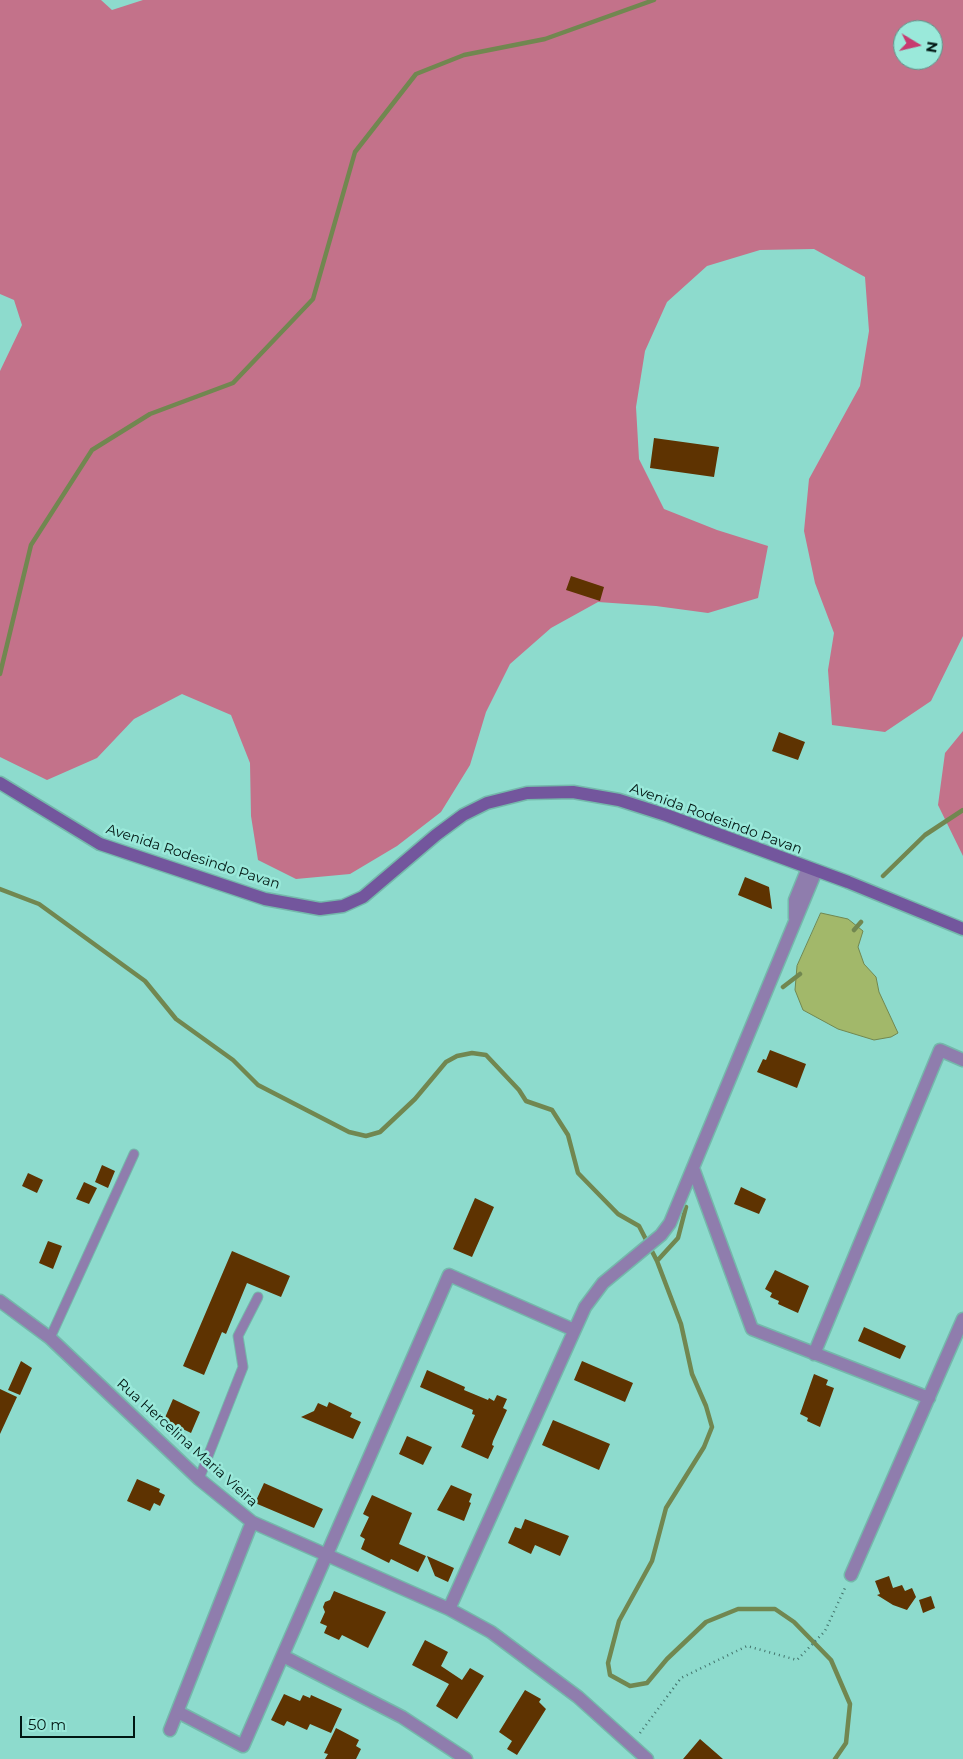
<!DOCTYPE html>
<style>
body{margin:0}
#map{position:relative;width:963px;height:1759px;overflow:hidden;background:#8ddbcd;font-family:Montserrat,sans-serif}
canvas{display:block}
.north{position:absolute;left:893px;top:20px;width:50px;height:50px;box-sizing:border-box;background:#9ae9da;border:1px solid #5c958a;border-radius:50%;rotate:99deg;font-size:14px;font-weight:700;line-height:20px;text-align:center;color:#001612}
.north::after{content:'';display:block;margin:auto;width:18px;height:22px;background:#c73b70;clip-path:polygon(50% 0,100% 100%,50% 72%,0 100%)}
.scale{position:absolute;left:20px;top:1716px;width:115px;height:22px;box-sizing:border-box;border:2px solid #001612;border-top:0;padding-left:6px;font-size:15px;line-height:18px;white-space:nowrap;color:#001612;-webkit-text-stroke:4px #9ae9da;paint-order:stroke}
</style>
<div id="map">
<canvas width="963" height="1759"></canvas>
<div class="north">N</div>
<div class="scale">50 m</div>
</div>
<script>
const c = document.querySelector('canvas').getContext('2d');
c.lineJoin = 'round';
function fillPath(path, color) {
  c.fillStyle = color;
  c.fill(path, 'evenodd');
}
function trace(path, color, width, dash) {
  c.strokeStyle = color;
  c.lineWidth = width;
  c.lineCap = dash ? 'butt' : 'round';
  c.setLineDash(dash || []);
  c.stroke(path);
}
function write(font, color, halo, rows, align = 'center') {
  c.font = font + ' Montserrat,sans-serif';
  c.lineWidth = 5;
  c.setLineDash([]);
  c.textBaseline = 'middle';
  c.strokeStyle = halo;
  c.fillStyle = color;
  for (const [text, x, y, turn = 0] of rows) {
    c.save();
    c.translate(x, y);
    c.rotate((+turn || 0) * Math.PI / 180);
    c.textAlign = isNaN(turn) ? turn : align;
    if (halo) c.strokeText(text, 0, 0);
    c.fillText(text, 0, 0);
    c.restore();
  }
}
fillPath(new Path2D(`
 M0,0H101L112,10L143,0H963V636L931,701L885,732L832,725L828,670L834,633L815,583L804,531L809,479L860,386L869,331L865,277L814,249L760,250L707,266L667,302L645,351L636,407L639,459L664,509L717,530L768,546L758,598L708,613L656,606L598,602L551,628L510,664L486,712L470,765L441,812L397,846L350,874L296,879L258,860L251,816L250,763L231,715L182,694L134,719L97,758L47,780L0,757V371L22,325L14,300L0,294ZM903,30H933V60H903Z
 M963,731V856L938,805L945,753Z`), '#c3728a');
const water = new Path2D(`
 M821,913L848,919L863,931L858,947L864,964L876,977L879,992L898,1033L891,1037L874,1040L838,1029L803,1010L795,990L797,966Z`);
fillPath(water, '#a2b86a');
trace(water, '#718750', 1);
trace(new Path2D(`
 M0,674L31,545L92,450L150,414L233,383L313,299L355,152L416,74L464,55L545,39L654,0
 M883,876L925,835L963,810
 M0,889L39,904L145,981L176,1019L233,1060L258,1085L349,1132L366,1136L380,1132L415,1099L446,1062L457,1056L472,1053L486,1055L519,1090L526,1101L552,1110L568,1135L578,1173L618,1214L639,1226L657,1261L681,1324L692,1374L706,1406L712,1427L704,1447L666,1508L652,1561L619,1621L608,1663L610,1675L630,1686L647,1683L667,1659L706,1622L738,1609H775L794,1622L831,1660L850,1704L846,1743L835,1759
 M854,930L861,922
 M783,987L800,974
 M657,1261L678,1238L686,1207`), '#718750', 4.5);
fillPath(new Path2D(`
 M654,438L719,447L714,477L650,468Z
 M571,576L604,587L600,601L566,590Z
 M779,732L805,742L798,760L772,751Z
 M745,877L769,887L772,909L738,895Z
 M770,1050L806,1064L797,1088L757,1072L763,1059L766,1060Z
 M102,1165L115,1171L108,1188L95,1182Z
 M28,1173L43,1180L37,1193L22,1186Z
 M84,1182L97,1188L89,1204L76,1199Z
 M741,1187L766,1199L759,1214L734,1204Z
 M475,1198L494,1207L472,1257L453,1249Z
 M48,1241L62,1246L53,1269L39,1263Z
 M232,1251L290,1276L281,1297L247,1283L226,1334L222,1332L204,1375L183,1366Z
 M775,1270L809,1286L798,1313L778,1304L779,1301L770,1297L772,1293L765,1289Z
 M864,1327L906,1346L900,1359L858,1341Z
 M21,1361L32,1368L20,1395L8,1390Z
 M582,1361L633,1383L625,1402L574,1380Z
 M427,1370L465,1387L464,1390L488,1400L489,1398L494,1401L497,1395L507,1399L503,1408L507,1410L493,1441L492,1445L494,1446L488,1459L461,1447L475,1415L472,1414L473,1410L420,1387Z
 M814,1374L828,1380L826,1385L834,1388L820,1427L807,1421L808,1418L800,1414Z
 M0,1389L17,1397L0,1434Z
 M173,1399L200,1412L191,1433L164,1420Z
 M329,1402L352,1413L350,1417L361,1422L353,1439L301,1417L314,1411L318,1403L327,1407Z
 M553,1420L610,1444L599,1470L542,1445Z
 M407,1436L432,1447L423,1465L399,1454Z
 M137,1479L160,1489L159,1492L165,1495L160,1506L154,1503L150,1511L127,1501Z
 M264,1483L323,1509L314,1528L255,1503Z
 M451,1485L472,1494L469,1502L471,1503L464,1521L437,1510Z
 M372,1495L412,1513L399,1544L426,1556L418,1572L391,1559L389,1563L361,1549L365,1539L360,1536L369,1517L363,1514Z
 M525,1519L569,1536L560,1556L535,1545L531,1554L508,1543L515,1527L521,1529Z
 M427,1556L454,1568L448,1582L435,1576Z
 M889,1576L893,1588L902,1585L905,1591L912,1588L916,1597L907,1610L893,1605L877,1595L880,1594L875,1581Z
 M334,1591L386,1612L368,1648L342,1635L339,1640L324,1633L327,1626L320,1623L325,1612L323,1607L325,1602L330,1600Z
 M931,1596L935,1608L923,1613L919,1600Z
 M425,1640L448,1652L441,1666L462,1680L470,1668L484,1676L457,1719L436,1706L449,1684L412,1665Z
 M525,1690L541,1699L539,1702L546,1709L517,1755L507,1749L512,1741L499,1732Z
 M284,1694L300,1701L303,1695L310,1698L311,1695L342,1709L331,1733L310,1724L307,1730L287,1721L284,1726L271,1720Z
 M336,1728L359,1740L356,1746L361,1749L356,1759H325L328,1754L324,1753Z
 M700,1739L723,1759H683Z`), '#5e3301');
const service = new Path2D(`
 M50,1338L134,1154
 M199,1479L243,1367L238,1336L258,1297`);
const minor = new Path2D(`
 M795,918V900L808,868
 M693,1168L752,1329L929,1398
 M0,1301L50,1338L199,1479L252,1522L449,1609L491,1632L578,1697L647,1759
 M814,1354L940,1050L963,1060
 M851,1575L963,1319
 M449,1609L585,1307L603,1283L661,1235L670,1223L816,871
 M283,1656L402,1717L466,1759
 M178,1712L243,1746L449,1275L574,1330
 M170,1730L252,1522`);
const secondary = new Path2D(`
 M0,783L100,844L265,899L320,909L343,906L363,897L436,835L463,815L487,803L527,793L573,792L619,800L666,815L848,882L963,929`);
trace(service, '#74b8ab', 11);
trace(minor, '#74b8ab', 15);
trace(secondary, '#74b8ab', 15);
trace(new Path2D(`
 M640,1733L681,1678L747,1646L797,1660L825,1631L845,1588`), '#43746c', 2.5, [1, 4]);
trace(service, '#8f7dad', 9);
trace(minor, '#8f7dad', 12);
trace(secondary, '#73569d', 12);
write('14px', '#001612', '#9ae9da', [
 ["Avenida Rodesindo Pavan",716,819,20],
 ["Avenida Rodesindo Pavan",193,857,18],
 ["Rua Hercelina Maria Vieira",187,1443,42]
]);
</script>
